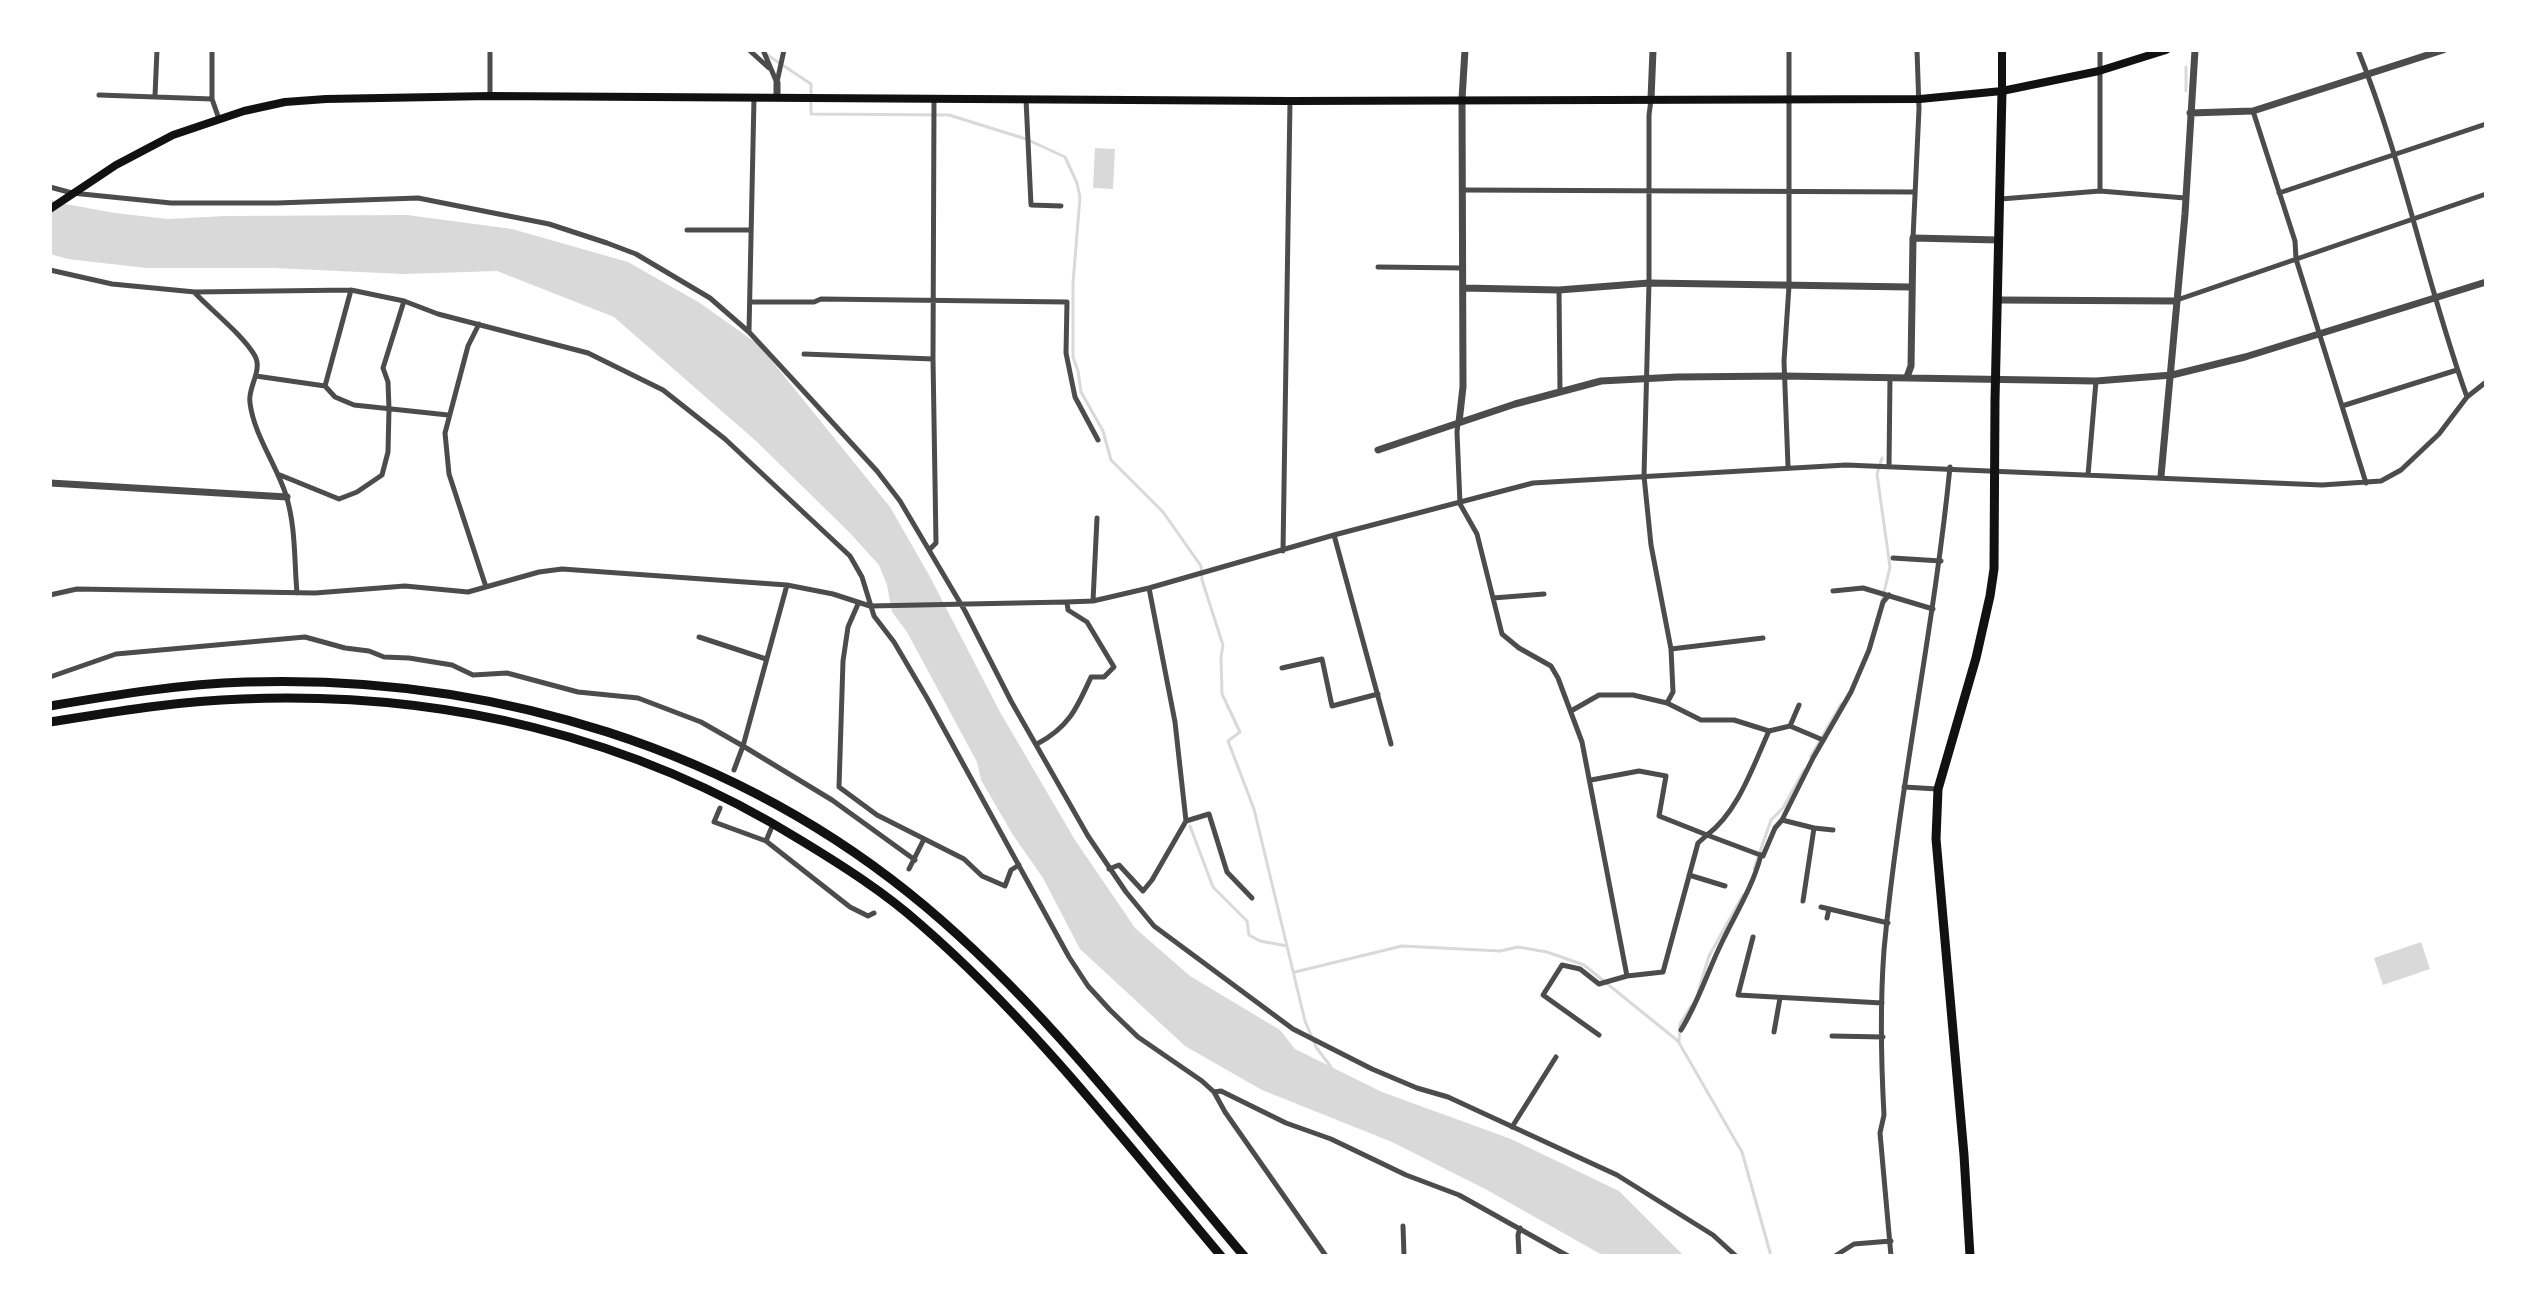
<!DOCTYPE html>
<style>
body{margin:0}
#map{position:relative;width:2536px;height:1306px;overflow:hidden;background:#fff;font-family:"Nunito Sans",sans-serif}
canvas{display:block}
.frame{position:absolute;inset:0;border:52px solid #fff;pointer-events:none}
</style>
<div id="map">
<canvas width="2536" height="1306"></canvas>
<div class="frame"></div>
</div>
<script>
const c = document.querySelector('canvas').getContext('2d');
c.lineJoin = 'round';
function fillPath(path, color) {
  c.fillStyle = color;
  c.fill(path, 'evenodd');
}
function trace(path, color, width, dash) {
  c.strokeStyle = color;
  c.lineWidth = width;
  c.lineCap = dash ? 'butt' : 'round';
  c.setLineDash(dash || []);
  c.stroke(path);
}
fillPath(new Path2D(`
 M1095,148L1115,149L1113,189L1093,188Z
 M50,199L60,203L115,213L168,219L225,216L407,215L512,229L628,262L700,303L759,345L890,507L929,575L1000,712L1075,840L1135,928L1190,976L1280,1030L1295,1049L1382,1092L1511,1139L1619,1191L1684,1256H1604L1487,1190L1392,1142L1262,1090L1185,1046L1080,949L1043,878L1013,835L981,780L977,762L907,632L892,612L887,585L879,565L849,532L756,441L614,317L497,271L403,274L274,268H146L68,259L50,254Z
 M2421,942L2430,969L2383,985L2374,958Z`), '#d9d9d9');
trace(new Path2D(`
 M760,50L811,84V114L949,115L1026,139L1065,157L1077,183L1080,197L1073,283V357L1078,371L1081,392L1103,431L1111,460L1163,512L1201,566L1202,580L1223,645L1221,657L1222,694L1240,732L1228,741L1254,809L1305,1021L1316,1047L1331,1067
 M2186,91V67
 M1882,458L1877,474L1890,567L1882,601
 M1811,756L1841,704
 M1190,826L1213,887L1247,921L1249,935L1260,941L1287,946
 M1754,869L1771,820L1783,808L1804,770
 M1295,972L1402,946L1500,951L1518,947L1547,952L1584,965L1678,1041L1742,1152L1771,1256
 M1698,992L1709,956L1743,895
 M1679,1043L1680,1024L1691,1006`), '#d9d9d9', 3);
trace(new Path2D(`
 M212,50V99L219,119
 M490,50V95
 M749,50L769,68
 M763,50L777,83
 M2358,50C2403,162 2426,283 2467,397
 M777,82L784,50
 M99,95L212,99
 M155,96L157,50
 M1026,99L1031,205L1061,206
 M1651,100L1649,115V283L1644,476L1651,545L1671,649L1673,692L1667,703
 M2253,111L2295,241L2296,259L2366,483
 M50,187L72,193L171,203H277L418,198L549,224L607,243L636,254L710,298L749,332L798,385L877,471L900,501L965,611L1011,701L1088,836L1126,892L1154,926L1293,1029L1372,1069L1417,1088L1448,1097L1617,1175L1713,1235L1736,1256
 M1464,190L1914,192
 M2100,191V50
 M2279,193L2486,124
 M2001,199L2100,191L2185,198
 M687,230H751
 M1913,238L1919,109L1917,50
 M1378,267L1463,268
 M50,270L112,284L195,292L351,290L404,301L438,314L588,353L663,390L725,439L850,556L862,577L874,616L894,642L927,698L1069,957L1088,986L1110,1010L1138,1037L1202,1081L1214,1092L1225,1112L1326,1256
 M1559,290L1560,392
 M195,293C212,311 244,336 255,356C263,371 247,388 250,403C254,435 276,464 286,495C296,528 294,559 297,593
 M2177,300L2486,194
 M752,302H814L821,299L1067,302L1066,353L1075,397L1098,440
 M479,324L468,346L445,433L449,474L486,587
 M749,331L754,98
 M804,354L933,359
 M256,376L325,386L335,397L354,405L448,415
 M325,386L351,290
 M2342,406L2457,370
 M1458,423L1457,432L1460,504L1477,534L1502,634L1519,648L1551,666L1558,678L1582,742L1627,976
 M1788,466L1784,361L1789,286V50
 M1889,467L1890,378
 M280,475L339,499L357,492L382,475L388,452L389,409L388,382L383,368L404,301
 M2088,475L2096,381
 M1334,535L1391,744
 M929,550L936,543L933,359L934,99
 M1283,551L1290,101
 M1893,558L1941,561
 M1833,591L1863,588L1933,609
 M50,595L77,589L315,593L405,586L468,592L539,572L562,569L787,585L833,594L870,606L1066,602L1093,601L1149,588L1334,535L1533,483L1846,465L2322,485L2381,481L2401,470L2439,434L2467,397L2486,382
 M1493,598L1544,594
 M1093,601L1097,518
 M858,604L848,627L843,661L839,787L877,815L964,859L982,876L1005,886L1011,870L1019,865
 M699,637L766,659
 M1671,649L1763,638
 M1282,668L1322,659L1332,706L1378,694
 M50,677L116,654L305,637L345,648L369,651L384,657L409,658L452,665L473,675L507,673L578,692L638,698L701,722L743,746L832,800L915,860
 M1571,711L1599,695H1633L1667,703L1701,720H1734L1769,731C1753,766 1738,812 1707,835L1659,816L1666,776L1639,771L1591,780
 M1790,726L1799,705
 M1769,731L1790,726L1823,740
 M1037,744C1069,727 1077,708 1091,677H1104L1114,667L1087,622L1068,610L1067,602
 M734,770L743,746L787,585
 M1904,787L1937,789
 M720,808L714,822L766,841L773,824
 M1782,820L1813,758L1851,692L1869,650L1883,602L1889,595
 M1186,821L1209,814L1227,872L1252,898
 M1814,828L1833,830
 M766,841L850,907L868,916L874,913
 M909,869L924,839
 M1109,869L1119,865L1143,891L1152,880L1186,821L1175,722L1149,588
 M1689,875L1725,886
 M1821,907L1888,923
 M1827,918L1829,909
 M1753,937L1738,995L1882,1003
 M1681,1030C1699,1001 1708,970 1723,940C1737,911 1753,886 1761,855
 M1774,1032L1780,998
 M1599,1035L1543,995L1562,965L1580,969L1599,984L1627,976L1663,972L1698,843L1707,835L1763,856L1775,828L1782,820L1814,828L1803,901
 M1832,1036L1883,1037
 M1214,1092L1221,1091L1286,1123L1331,1139L1406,1175L1459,1195L1568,1256
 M1512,1127L1556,1057
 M1403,1226L1404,1256
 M1519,1256L1518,1235L1520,1228
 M1835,1256L1854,1244L1891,1241
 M1891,1256L1880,1133L1884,1115C1881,1060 1880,1004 1884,950C1899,788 1934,629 1950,467`), '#4c4c4c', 5);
trace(new Path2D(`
 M777,83V96
 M1651,99L1653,50
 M2190,113L2253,111L2443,50
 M1463,288L1559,290L1649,283L1910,287
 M1998,300L2175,301
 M1907,377L1911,366L1913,238L1998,240
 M1459,422L1463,387L1462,99L1465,50
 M1378,450L1515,404L1601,381L1677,377L1784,376L2096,381L2172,375L2245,357L2486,282
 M2161,476L2185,214L2195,50
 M50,483L287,497`), '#4c4c4c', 7);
trace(new Path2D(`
 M2002,91V50
 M50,209L116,165L173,135L244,111L285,102L326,99L490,96L1290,101L1920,99L2002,91L2099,71L2166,50`), '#111', 8);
trace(new Path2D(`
 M1970,1256L1964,1155L1936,839L1938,789L1976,658L1990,596L1994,569L1995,400L2002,91`), '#111', 9);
trace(new Path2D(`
 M50,706C114,695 181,684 246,682C491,674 737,748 926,907C1046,1008 1143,1137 1244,1256
 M50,722C113,712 177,701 242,699C441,691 632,735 802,841C843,866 884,892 920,924C1033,1022 1125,1142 1221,1256`), '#111', 9);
</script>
